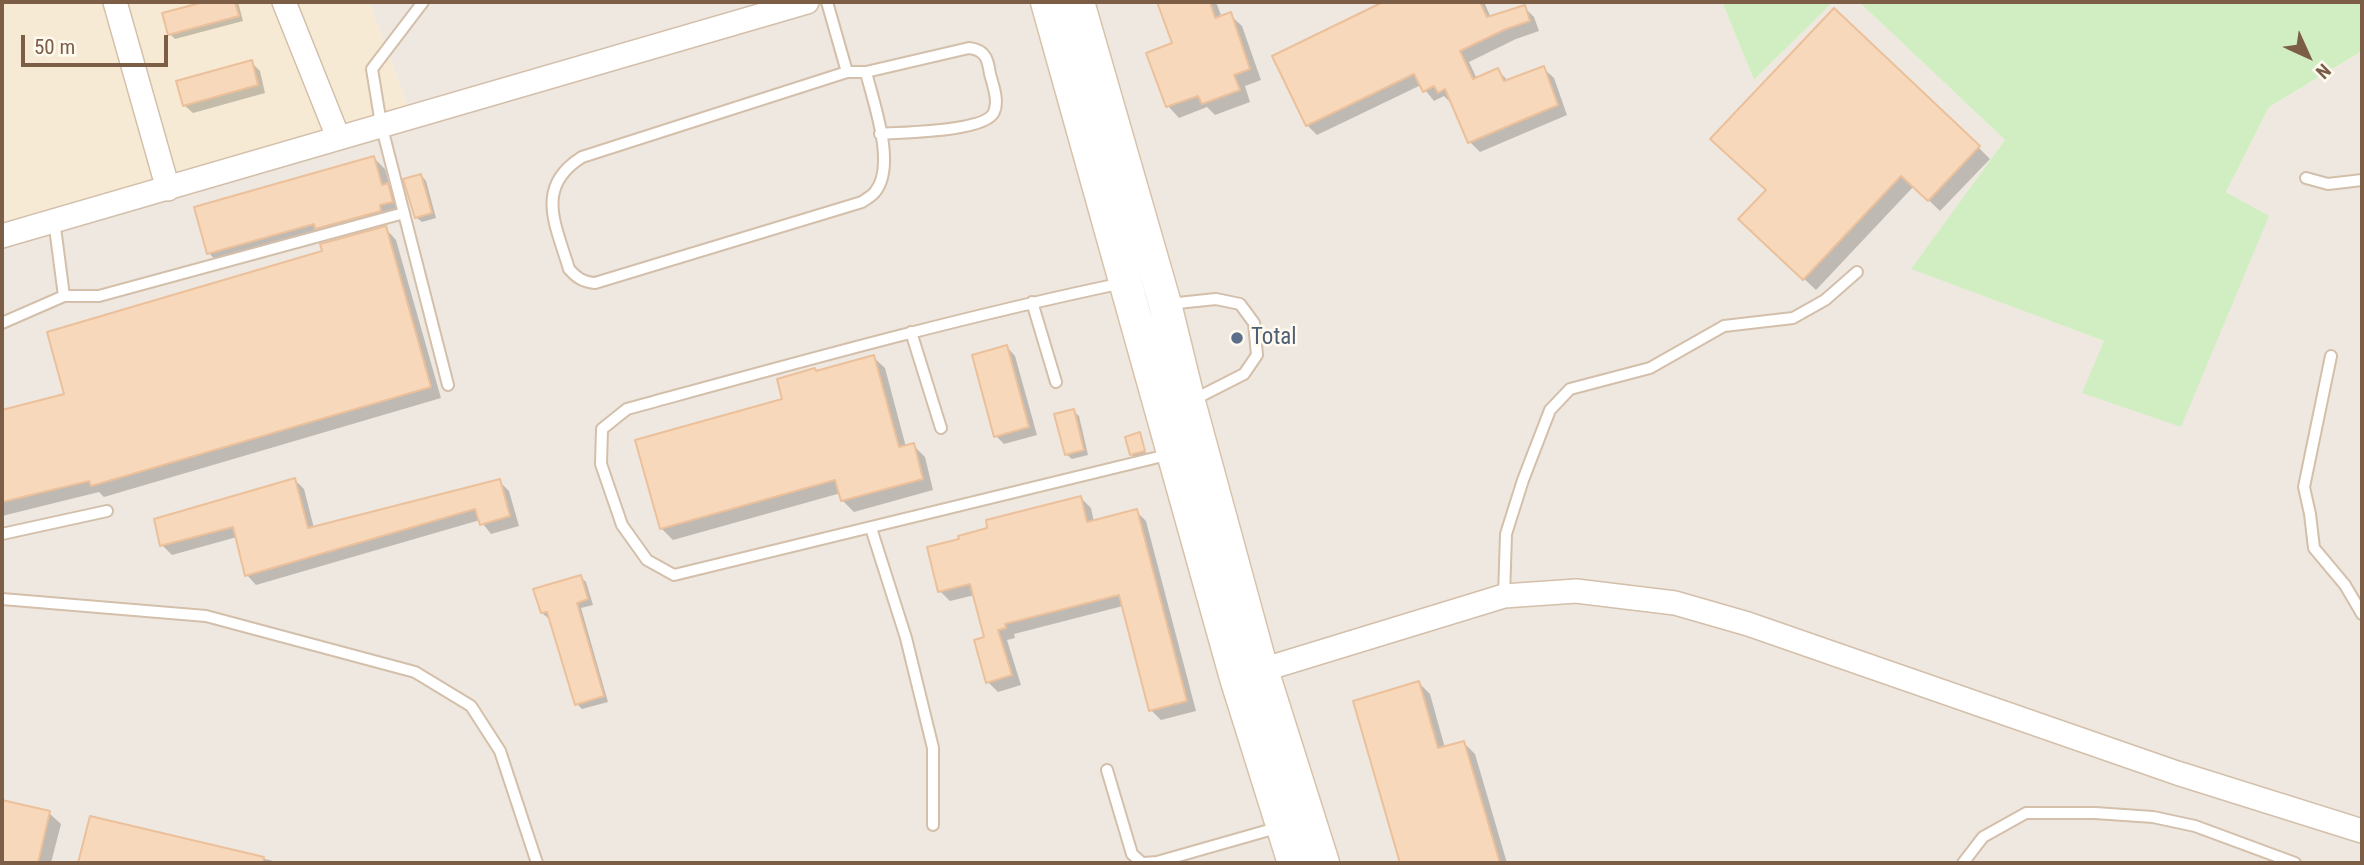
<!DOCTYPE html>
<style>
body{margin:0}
#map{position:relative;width:2364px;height:865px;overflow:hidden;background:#fef7e7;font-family:"Roboto Condensed",sans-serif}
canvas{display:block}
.frame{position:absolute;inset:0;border:4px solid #7c5e47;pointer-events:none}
.north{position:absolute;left:2273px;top:21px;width:70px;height:70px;-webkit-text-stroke:5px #fffaef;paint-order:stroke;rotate:135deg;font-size:19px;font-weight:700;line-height:28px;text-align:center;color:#7c5e47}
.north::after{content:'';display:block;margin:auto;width:24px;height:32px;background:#7c5e47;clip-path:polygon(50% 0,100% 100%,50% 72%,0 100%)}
.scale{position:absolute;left:21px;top:35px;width:147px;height:32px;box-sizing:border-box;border:4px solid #7c5e47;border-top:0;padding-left:9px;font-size:21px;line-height:24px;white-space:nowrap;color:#7c5e47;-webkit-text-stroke:5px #fffaef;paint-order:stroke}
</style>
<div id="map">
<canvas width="2364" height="865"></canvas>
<div class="frame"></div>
<div class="north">N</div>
<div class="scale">50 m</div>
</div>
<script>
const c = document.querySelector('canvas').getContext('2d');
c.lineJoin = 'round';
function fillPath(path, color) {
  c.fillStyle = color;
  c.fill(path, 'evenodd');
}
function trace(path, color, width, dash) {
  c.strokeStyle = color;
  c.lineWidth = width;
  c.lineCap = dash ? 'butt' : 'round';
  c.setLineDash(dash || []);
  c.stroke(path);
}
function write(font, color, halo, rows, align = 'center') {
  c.font = font + ' "Roboto Condensed",sans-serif';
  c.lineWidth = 5;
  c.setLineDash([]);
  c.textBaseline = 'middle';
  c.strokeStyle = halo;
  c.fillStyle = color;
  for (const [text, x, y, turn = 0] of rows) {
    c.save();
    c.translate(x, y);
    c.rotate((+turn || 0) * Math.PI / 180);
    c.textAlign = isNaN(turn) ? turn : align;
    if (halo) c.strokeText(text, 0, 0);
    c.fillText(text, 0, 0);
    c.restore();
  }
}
fillPath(new Path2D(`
 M2,2H369L416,128L2,243Z`), '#f7ead4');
fillPath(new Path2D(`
 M369,2H1722L1754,80L1833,2H1859L2005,140L1912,269L2104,341L2268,216L2226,192L2269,107L2362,51V863H2V243L416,128Z`), '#efe8e0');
fillPath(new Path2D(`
 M1722,2H1833L1754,80Z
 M1859,2H2362V51L2269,107L2226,192L2269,216L2181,427L2082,393L2104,341L1911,269L2005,140Z`), '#d1eec3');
fillPath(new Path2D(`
 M210,2H238L243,21L175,39L170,34L164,14Z
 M1166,2H1216L1222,18L1230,15L1242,26L1261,80L1245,86L1250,102L1215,115L1207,107L1179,118L1168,106L1174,45L1160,4Z
 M1387,2H1484L1491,18L1524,7L1534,17L1539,31L1516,39L1469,62L1477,79L1498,70L1508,81L1543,68L1554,78L1567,115L1480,152L1470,142L1452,101L1450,102L1444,96L1434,101L1421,85L1317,135L1307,125L1274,56Z
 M251,62L260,71L265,93L193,113L184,105Z
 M1978,147L1990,159L1940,211L1914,186L1816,290L1752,230L1768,191Z
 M374,158L385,169L390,187L399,196L403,213L390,217L391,222L328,239L324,235L220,265L209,253Z
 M421,175L426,181L436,218L422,222L416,217Z
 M385,228L396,240L441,398L104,497L99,492L2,516V411L67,395L324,252Z
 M1007,347L1015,356L1037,435L1004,444L996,436Z
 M873,357L885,368L906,447L913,445L925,457L933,490L854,512L843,501L841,493L673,540L661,528L785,400L817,373Z
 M1073,411L1079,416L1088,455L1072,459L1066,454Z
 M1139,434L1146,453L1134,457L1131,454Z
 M295,480L304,489L314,528L499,481L509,491L519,526L491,534L480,520L256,585L247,575L237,537L172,555L162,545Z
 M1081,498L1091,508L1094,522L1136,511L1146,521L1196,711L1161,720L1151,710L1123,606L1014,634L1015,638L1007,640L1021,685L998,692L988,682L986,638L975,595L950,601L940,591L961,541Z
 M581,577L586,582L593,605L581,608L608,702L582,709L577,704L550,617L548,618L542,613Z
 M1419,683L1430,694L1445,748L1464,743L1475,754L1507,863H1402L1355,702Z
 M2,802L49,813L61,824L51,863H2Z
 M91,818L282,863H80Z`), '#0003');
const building = new Path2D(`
 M204,2H235L239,16L168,35L162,13Z
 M1157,2H1210L1215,18L1231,12L1250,69L1234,75L1240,90L1202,104L1198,96L1166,107L1146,53L1172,43Z
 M1383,2H1480L1487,17L1525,5L1530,21L1506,29L1460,51L1473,79L1498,68L1504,81L1544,66L1558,105L1468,143L1445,89L1438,93L1434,86L1423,92L1414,74L1306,126L1272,56Z
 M1834,8L1980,146L1928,201L1901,176L1803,280L1738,219L1766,190L1710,139Z
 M252,60L258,85L183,106L176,81Z
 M374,156L382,185L388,183L393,202L380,205L381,211L315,229L314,224L207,254L194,207Z
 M421,174L432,213L415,218L403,179Z
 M386,226L431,387L91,486L89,481L2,502V410L64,394L47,332L322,251L320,244Z
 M1007,345L1029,427L994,437L972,355Z
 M874,355L899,447L914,443L923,479L841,501L835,480L660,529L635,440L782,399L777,379L815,368L816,371Z
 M1074,409L1084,450L1065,455L1054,414Z
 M1140,432L1145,451L1130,455L1125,437Z
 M295,478L308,528L500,479L510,516L480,525L475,509L245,576L233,527L160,546L154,519Z
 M1081,496L1087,522L1137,509L1187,701L1149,711L1119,595L1005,624L1006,628L998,630L1012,675L986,683L974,640L984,637L970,584L938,592L927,547L959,539L958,536L987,528L986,520Z
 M581,575L588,599L577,603L604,696L575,705L547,612L541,613L533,589Z
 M1419,681L1438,748L1464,741L1500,863H1400L1353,701Z
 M2,800L50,811L38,863H2Z
 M90,816L264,857L263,863H78Z`);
fillPath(building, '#f7d8bb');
trace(building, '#ebc09a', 2);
const lane = new Path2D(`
 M423,2L372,69L381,124L448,385
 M827,2L847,72
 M866,72C873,102 897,165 875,192C872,196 866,199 862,202L595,283C583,282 577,278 569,269C556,225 534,187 582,157L847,72H866L969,48C986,50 988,60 990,74C993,85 999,101 994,112C986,132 902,132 880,134
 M2306,178L2328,184L2362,180
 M1123,283C956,318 792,364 627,409L602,429L601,464L622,525L647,560L674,575L1171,454
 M64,296H99L404,213
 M1032,302L1056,382
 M1168,304L1216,299L1240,304L1254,323L1257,355L1244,374L1191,401
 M2,323L64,296L54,220
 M911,332L941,428
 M2331,356L2304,487L2310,514L2314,548L2345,585L2362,614
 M871,528L906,638L933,748V825
 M2,534L107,511
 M1504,596L1506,534L1523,480L1550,410L1570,389L1650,368L1724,326L1793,318L1825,300L1857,272
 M2,599L206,616L415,672L471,706L500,751L537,863
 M1107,770L1132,854L1142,863
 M1144,863L1157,862L1280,827
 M1963,863L1983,837L2026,813H2095L2153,817L2195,826L2295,863`);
const street = new Path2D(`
 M115,2L168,189
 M284,2L338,137
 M2,236L807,2
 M1249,674L1504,596L1576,591L1675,603L1748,624L2177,773L2362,831`);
const secondary = new Path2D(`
 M1047,2L1236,678L1294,863
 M1078,2L1165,304L1189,402L1262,670L1323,863`);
trace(lane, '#d3bfaa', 14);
trace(street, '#d3bfaa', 26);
trace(secondary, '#d8c2aa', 35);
trace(lane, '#fff', 10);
trace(street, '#fff', 23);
trace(secondary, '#fff', 32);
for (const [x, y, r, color] of [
 [1237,338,7,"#5c6f8a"]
]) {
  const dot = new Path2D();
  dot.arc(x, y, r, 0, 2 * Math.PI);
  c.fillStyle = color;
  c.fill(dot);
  trace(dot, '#fffaef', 2.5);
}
write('23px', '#4e5e75', '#fffaef', [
 ["Total",1251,338]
], 'left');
</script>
